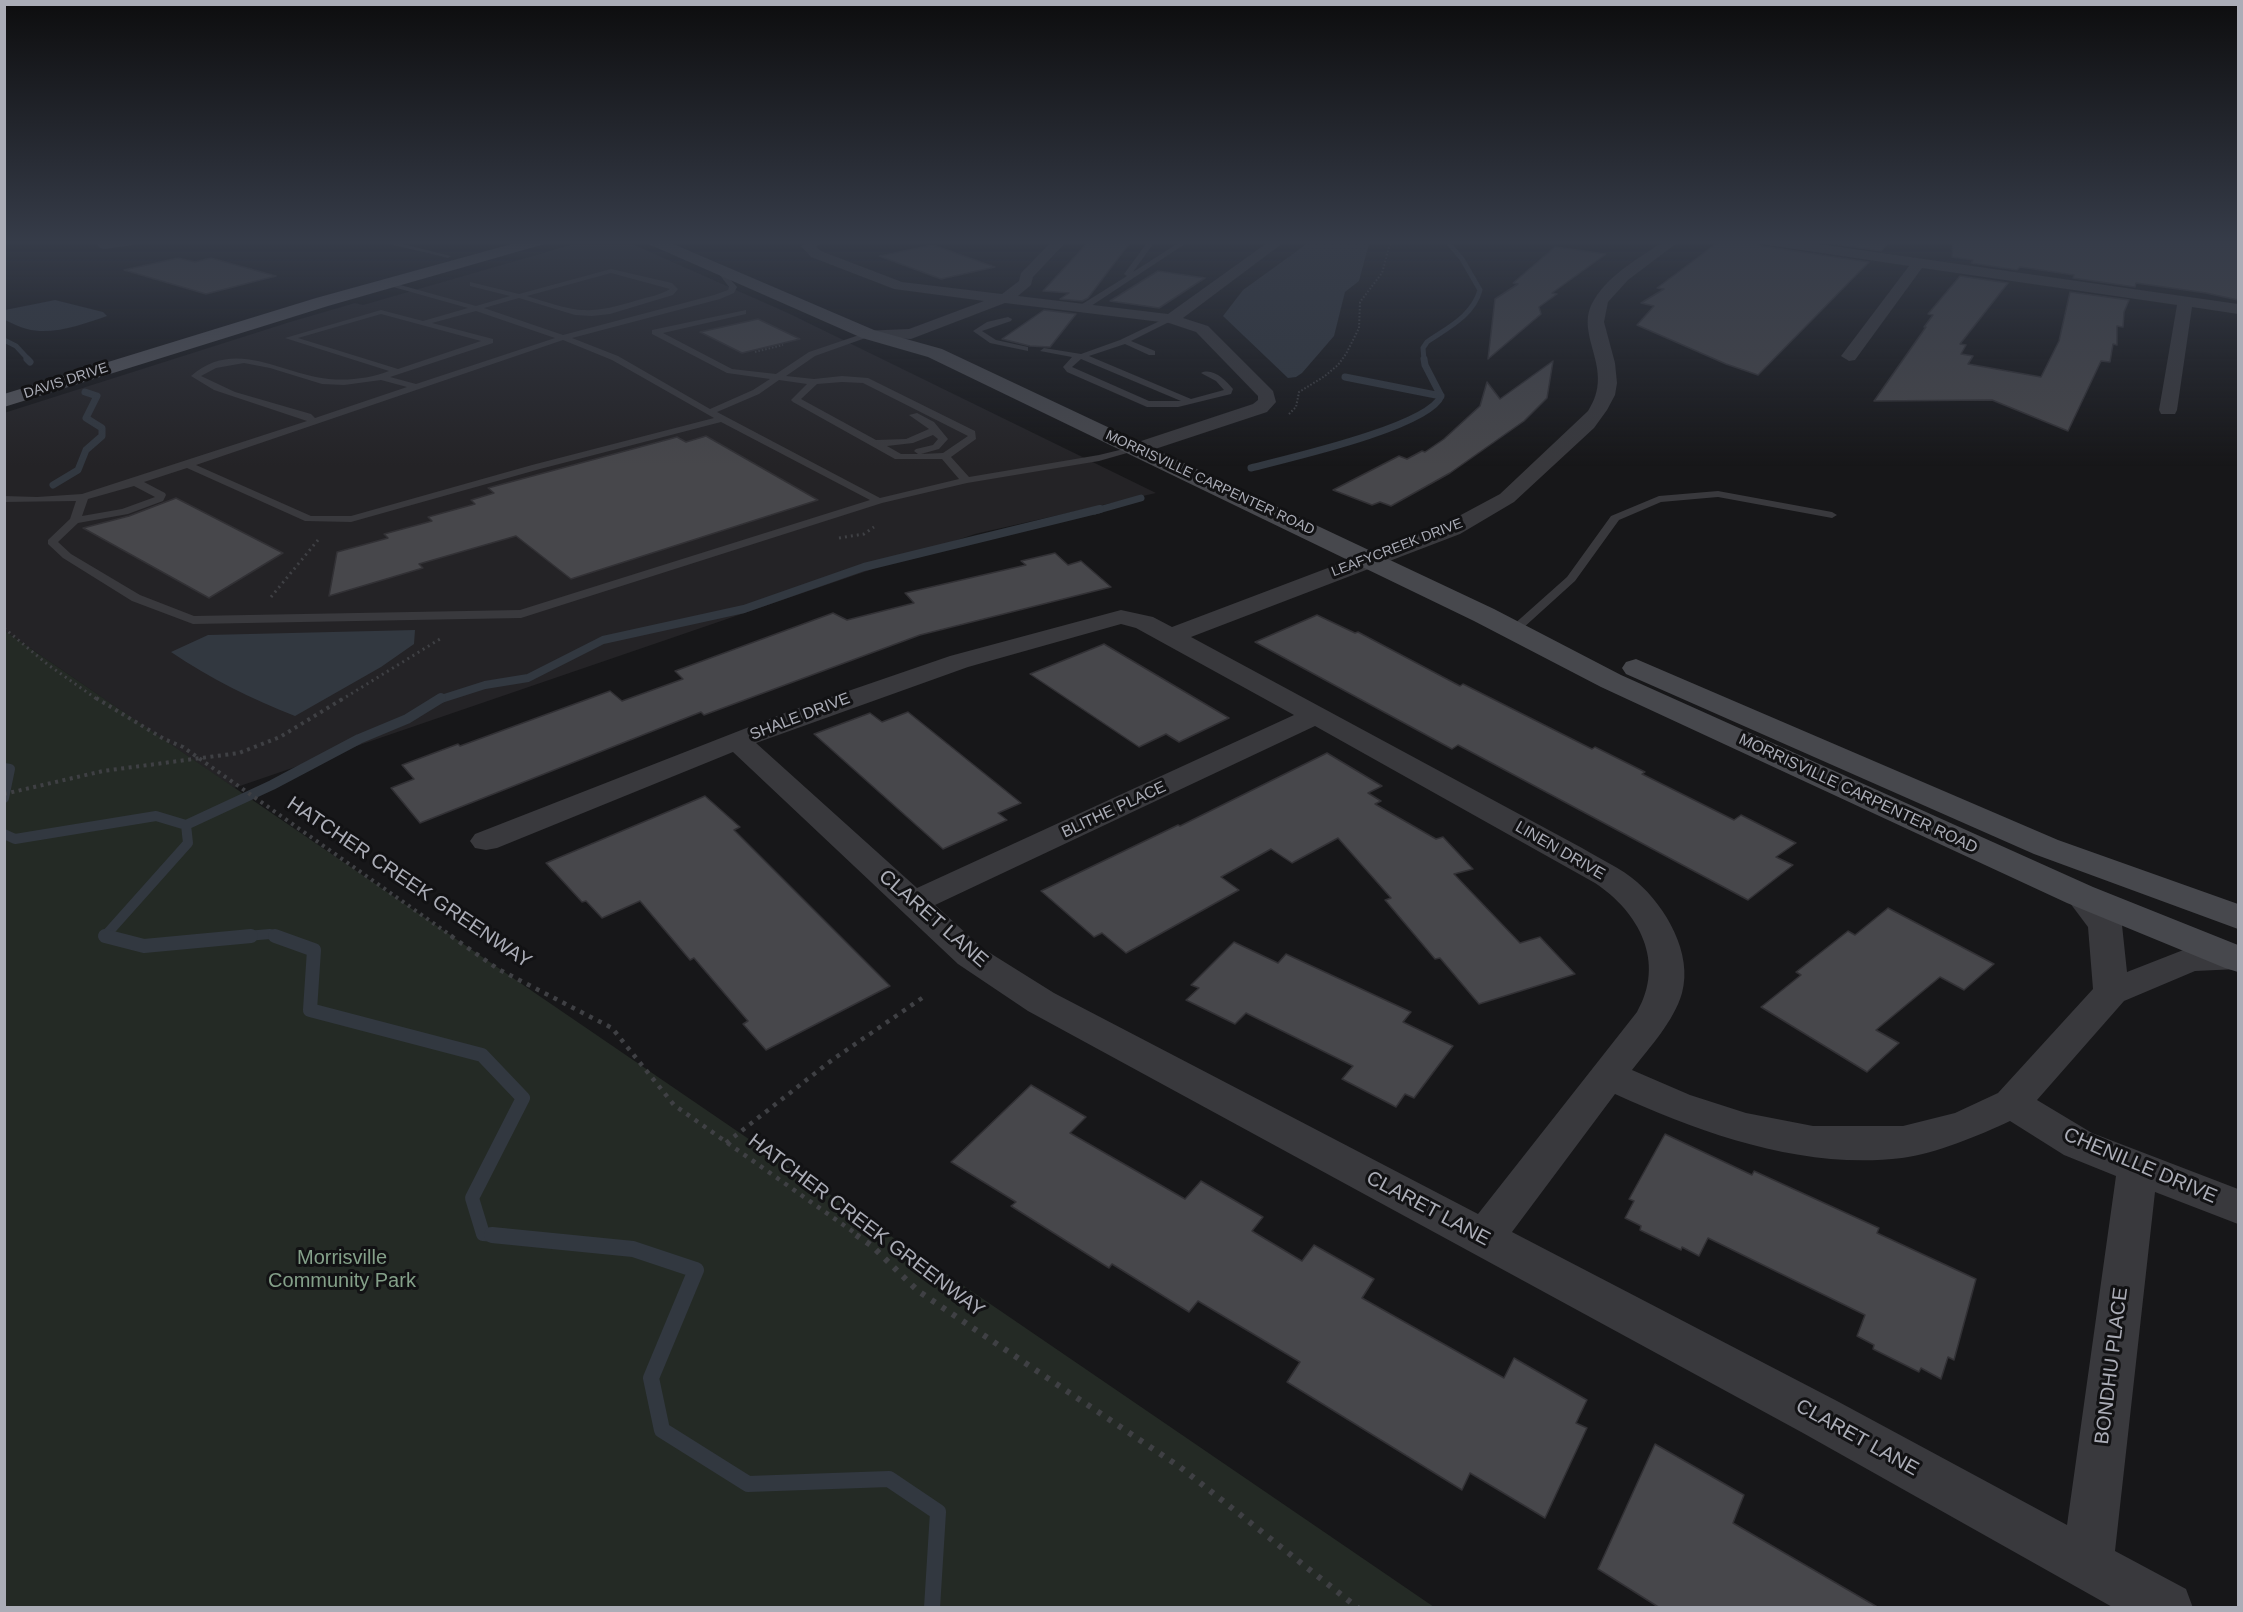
<!DOCTYPE html>
<style>
body{margin:0}
#map{position:relative;width:2243px;height:1612px;overflow:hidden;background:#171719;font-family:Arial,sans-serif}
canvas{display:block}
.frame{position:absolute;inset:0;border:6px solid #abadb7;pointer-events:none}
</style>
<div id="map">
<canvas width="2243" height="1612"></canvas>
<div class="frame"></div>
</div>
<script>
const c = document.querySelector('canvas').getContext('2d');
c.lineJoin = 'round';
function fillPath(path, color) {
  c.fillStyle = color;
  c.fill(path, 'evenodd');
}
function trace(path, color, width, dash) {
  c.strokeStyle = color;
  c.lineWidth = width;
  c.lineCap = dash ? 'butt' : 'round';
  c.setLineDash(dash || []);
  c.stroke(path);
}
function write(font, color, halo, rows, align = 'center') {
  c.font = font + ' Arial,sans-serif';
  c.lineWidth = 6;
  c.setLineDash([]);
  c.textBaseline = 'middle';
  c.strokeStyle = halo;
  c.fillStyle = color;
  for (const [text, x, y, turn = 0] of rows) {
    c.save();
    c.translate(x, y);
    c.rotate((+turn || 0) * Math.PI / 180);
    c.textAlign = isNaN(turn) ? turn : align;
    if (halo) c.strokeText(text, 0, 0);
    c.fillText(text, 0, 0);
    c.restore();
  }
}
fillPath(new Path2D(`
 M588,240H623L788,313L1156,493L975,534L234,788L5,631L4,413L290,322L355,303L363,305Z`), '#242326');
fillPath(new Path2D(`
 M5,631L1434,1607H5Z`), '#242a25');
fillPath(new Path2D(`
 M1312,240H1370L1359,281L1345,292L1334,336L1302,373L1296,377L1288,378L1223,316L1243,290Z
 M55,300L103,312L107,316C84,324 51,336 27,329C19,327 12,323 5,320V310Z
 M415,630L414,644L381,667L295,716C252,699 209,678 171,652L208,635Z`), '#323840');
trace(new Path2D(`
 M4,340L16,346L29,360
 M1424,360L1423,348L1427,342C1447,328 1473,316 1480,290L1462,259L1446,240`), '#323840', 5);
trace(new Path2D(`
 M27,359L30,362
 M1345,377L1441,396
 M1251,468C1285,459 1429,427 1441,396L1425,365L1424,359
 M53,485L78,470L86,450L102,436V428L86,418L97,396L85,392
 M1095,511L1141,498`), '#323840', 7);
trace(new Path2D(`
 M438,700L485,685L528,678L603,640L744,609L864,567L1100,509`), '#323840', 8);
trace(new Path2D(`
 M4,768L10,769L4,798
 M186,825L272,785L359,739L407,719L441,698
 M4,834L15,839L156,816L186,825L188,843L105,936L110,937
 M235,937L270,934L279,937`), '#323840', 10);
trace(new Path2D(`
 M105,936L144,946L251,936
 M275,936L314,950L310,1010L482,1055L523,1098L472,1198L483,1234L507,1236`), '#323840', 14);
trace(new Path2D(`
 M492,1235L633,1249L696,1270L651,1378L662,1430L748,1484L889,1479L938,1512L932,1608`), '#323840', 16);
const building = new Path2D(`
 M1090,240H1132L1088,298L1082,301L1060,299L1069,293L1043,291Z
 M1721,240H1752L1761,246L1869,262L1758,375L1726,364L1637,325L1654,306L1641,303L1664,289L1657,288Z
 M1808,240H1891L1881,251Z
 M1953,240H2238V300L2206,293L2136,283L2135,287L2073,278L2074,275L2020,267L2017,270L1971,263L1973,260L1952,257Z
 M933,245L995,267L941,279L879,256Z
 M1555,247L1606,254L1552,293L1557,294L1539,307L1541,314L1488,359L1495,299L1518,284L1513,283Z
 M178,258L195,262L211,258L276,276L206,294L124,270Z
 M1158,271L1205,278L1159,308L1110,301Z
 M1960,276L2008,283L1960,344L1966,345L1961,354L1973,356L1968,364L2041,377L2059,341L2070,292L2129,300L2124,312L2123,327L2117,326V345L2113,344L2110,362L2101,361L2068,431L1992,400L1874,401L1926,327H1924L1933,315L1928,314Z
 M1044,310L1076,314L1050,347L1030,346L1002,339Z
 M758,319L800,339L742,353L700,332Z
 M1553,361L1547,398L1524,421L1450,473L1391,506L1380,502L1372,505L1333,490L1399,456L1407,459L1422,451L1425,452L1444,439L1480,406L1487,382L1500,399Z
 M706,436L818,500L571,579L516,536L419,564L423,568L329,596L337,552L388,538L384,534L432,521L428,517L475,504L471,500L494,493L488,488L677,437L686,442Z
 M176,498L283,553L209,598L83,528L129,516Z
 M1055,553L1068,565L1081,561L1111,587L920,635L704,715L701,712L420,823L391,788L414,779L402,765L458,744L460,746L610,691L622,701L683,679L675,671L833,613L847,620L914,603L905,593L1026,565L1021,561Z
 M1317,615L1355,633L1358,632L1460,686L1463,684L1592,749L1595,747L1645,772L1642,774L1734,820L1741,815L1796,843L1776,857L1793,865L1748,900L1458,745L1452,749L1255,642Z
 M1104,644L1229,718L1179,742L1166,734L1139,747L1030,674Z
 M908,712L1021,803L998,813L1007,820L943,849L814,734L870,713L882,722Z
 M1327,753L1382,786L1368,793L1381,801L1375,804L1436,839L1443,837L1473,869L1454,874L1520,943L1540,937L1575,974L1479,1004L1440,958L1435,959L1385,900L1391,898L1338,838L1292,863L1271,849L1221,877L1239,890L1126,953L1102,933L1094,937L1041,891L1178,825L1180,826Z
 M705,796L740,827L734,830L890,986L766,1050L743,1024L748,1021L694,958L690,960L640,901L602,918L586,901L582,902L546,863Z
 M1888,908L1994,964L1964,990L1940,977L1876,1030L1899,1043L1867,1072L1761,1007L1801,975L1796,972L1848,931L1855,935Z
 M1234,942L1278,963L1286,954L1411,1012L1403,1022L1453,1046L1414,1098L1405,1094L1396,1107L1342,1079L1353,1066L1246,1013L1235,1024L1186,1000L1199,988L1191,985Z
 M1031,1085L1086,1117L1070,1133L1185,1199L1201,1181L1263,1217L1252,1231L1302,1261L1314,1245L1374,1279L1362,1298L1504,1378L1514,1358L1587,1400L1576,1423L1587,1428L1545,1518L1470,1473L1462,1490L1287,1382L1300,1362L1198,1301L1189,1312L1112,1264L1109,1268L1011,1206L1016,1202L951,1162Z
 M1665,1134L1752,1175L1754,1171L1879,1228L1877,1233L1976,1279L1954,1360L1948,1357L1941,1379L1921,1368L1919,1372L1873,1349L1874,1345L1857,1336L1865,1315L1708,1238L1699,1256L1682,1247L1681,1250L1640,1230L1641,1226L1625,1218L1634,1201L1629,1199Z
 M1655,1444L1744,1495L1733,1523L1879,1608H1660L1598,1569Z`);
fillPath(building, '#47474b');
trace(building, '#323135', 1.5);
trace(new Path2D(`
 M755,352L783,345
 M1289,414L1296,407L1299,392L1325,376L1338,365L1346,354L1359,328L1360,302L1382,273L1391,240`), '#3f4044', 2, [1.5, 2]);
trace(new Path2D(`
 M839,538L864,534L874,527
 M271,597L318,540
 M4,628L47,664L98,700
 M341,700L440,639`), '#3f4044', 3, [2, 4]);
trace(new Path2D(`
 M96,698L164,739L183,747L453,937
 M4,794L103,771L239,753L280,737L344,698`), '#3f4044', 4, [3, 4.5]);
trace(new Path2D(`
 M451,936L498,969L612,1028L674,1105L859,1236
 M726,1143L832,1060L925,996`), '#3f4044', 4.5, [4, 6]);
trace(new Path2D(`
 M856,1235L872,1246L918,1291L1180,1467L1358,1608`), '#3f4044', 6, [4.5, 8]);
fillPath(new Path2D(`
 M373,240H386L451,256L448,258Z
 M1149,240H1156L1133,272L1183,240H1191L1085,310H1079V306L1127,276L1124,274Z
 M720,268L737,287L734,293L720,299L572,338L618,356L710,409L753,390L770,379L727,373L652,334V330L746,310V314L663,333L732,369L776,374L809,352L868,332L872,334L871,336L815,356L786,376L814,379L842,376L868,378L975,431L976,439L951,457L969,477L1099,455L1136,446L1141,449L1099,461L967,483L882,503L521,618L193,624L132,601L63,558L48,544V540L70,519L76,501L4,502V496L37,497L82,494L307,421L214,390L191,376C236,337 282,375 329,379C349,381 371,378 389,371L285,338L381,310L423,321L468,308L386,285V281L476,306L510,296L470,286V282L519,294L611,269L672,283L678,289L673,295L610,314L592,316L575,315L519,298L484,308L563,335L714,295L728,290L729,287L716,270ZM611,273L670,289C661,295 648,297 638,300C586,316 578,312 527,296ZM476,311L555,338L416,384L390,377L493,343V339L432,323ZM381,314L481,341L398,369L298,338ZM563,340L612,360L714,418L532,465L351,516H311L196,465ZM244,363L270,368L322,384L344,385L381,380L407,387L315,418L311,414L235,392L201,376L216,368ZM779,380L807,384L791,400L793,402L895,459H942L959,479L880,498L717,412L759,394ZM842,382L863,383L968,436L943,453L921,454L939,449L948,439L934,422L917,413L909,415L929,429L906,439L876,440L801,399L817,384ZM721,422L870,500L520,610L194,616L140,595L71,554L58,542L78,523L128,514L163,501L166,495L165,493L144,482L187,468L305,521L351,522L540,469ZM933,435L938,439L933,445L916,449L914,451L918,454H901L887,446L913,443ZM134,486L155,497L122,509L82,516L88,499Z
 M1008,317L1012,319L1011,321L982,331L996,340L1028,347V351L990,343L973,331L987,322Z
 M1168,317L1175,319L1131,341L1155,351V355H1149L1125,344L1089,356L1191,399L1224,390L1216,381L1201,373C1212,367 1226,380 1233,389L1231,394L1178,407H1147L1067,372L1063,367L1072,357L1040,351L1044,348L1081,354L1120,340ZM1081,359L1181,401H1149L1072,367Z
 M1718,491L1832,512L1837,515L1832,518L1718,497L1661,502L1619,520L1575,581L1522,629L1518,630L1512,626L1567,577L1611,516L1659,496Z`), '#39393d');
fillPath(new Path2D(`
 M93,240H146L139,244L105,249L100,248Z
 M808,240H824L816,247L821,251L902,282L1002,294L1019,281L1021,273L1053,240H1068L1033,277L1031,285L1018,296L1168,314L1271,240H1287L1183,318L1208,326L1273,391L1276,402L1267,412L1143,453H1129L1126,449L1129,445L1253,404L1258,400V396L1196,332L1169,323L1005,303L911,339L862,337L860,334L862,331L909,329L984,301L894,289L811,257L801,246Z
 M1665,240H1681L1628,280L1608,302L1604,322L1615,363L1617,383L1615,395L1607,410L1594,428L1514,502L1460,534L1191,637L1582,848C1600,859 1621,868 1637,882C1666,907 1693,954 1682,993C1674,1021 1650,1047 1632,1070L1690,1095L1746,1113L1813,1126H1903L1955,1113L1998,1093L2093,989L2088,927L2064,895L2068,888L2080,885L2092,888L2117,917L2122,925L2127,972L2191,947H2238V969L2195,971L2124,1001L2037,1100L2092,1133L2238,1189V1224L2155,1192L2115,1551L2186,1589L2193,1608H2114L1803,1433L1028,1011L958,964L733,752L497,848L486,850L475,848L470,841L475,834L790,711L950,656L1121,610L1153,617L1172,627L1444,524L1500,494L1588,411C1617,368 1572,335 1594,300C1610,273 1640,258 1665,240ZM1121,624L1136,628L1294,715L917,888L756,743L968,667ZM1315,726L1595,883C1639,912 1666,962 1637,1012L1478,1214L1054,993L982,948L935,905ZM1615,1094C1703,1134 1804,1170 1902,1158C1935,1154 1980,1135 2010,1121L2064,1155L2116,1176L2067,1525L1837,1401L1512,1232Z
 M1754,240H1791L2238,304V314L2192,307L2177,410L2175,414H2161L2159,410L2177,305L1922,268L1855,360L1849,361L1841,356L1909,266L1761,244Z`), '#39393d');
fillPath(new Path2D(`
 M644,240H664L874,330L942,349L1494,609L1621,675L2093,887L2238,945V972L2225,968L2067,903L1601,687L1474,621L928,357L862,338L646,243Z
 M1636,659L2058,840L2238,904V929L2034,854L1626,674L1622,668L1626,662Z`), '#47484d');
fillPath(new Path2D(`
 M526,240H550L548,243L328,306L4,407V394L316,298Z`), '#55565c');
const sky = c.createLinearGradient(0, 0, 0, 466);
sky.addColorStop(0, '#0d0d0e');
sky.addColorStop(0.52, '#363c49');
sky.addColorStop(1, '#363c4900');
c.fillStyle = sky;
c.fillRect(0, 0, 2243, 466);
write('14px', '#abadb7', '#121214', [
 ["DAVIS DRIVE",66,381,-18],
 ["MORRISVILLE CARPENTER ROAD",1210,483,25],
 ["LEAFYCREEK DRIVE",1397,548,-21]
]);
write('16px', '#abadb7', '#121214', [
 ["SHALE DRIVE",800,717,-21],
 ["MORRISVILLE CARPENTER ROAD",1858,794,25],
 ["BLITHE PLACE",1114,810,-25],
 ["LINEN DRIVE",1560,851,30]
]);
write('20px', '#abadb7', '#121214', [
 ["HATCHER CREEK GREENWAY",409,883,34],
 ["CLARET LANE",933,919,41],
 ["CHENILLE DRIVE",2140,1166,23],
 ["CLARET LANE",1428,1209,28],
 ["HATCHER CREEK GREENWAY",866,1226,37],
 ["BONDHU PLACE",2112,1366,-83],
 ["CLARET LANE",1857,1438,29]
]);
write('20px', '#84a089', '#121214', [
 ["Morrisville",342,1258],
 ["Community Park",342,1281]
]);
</script>
